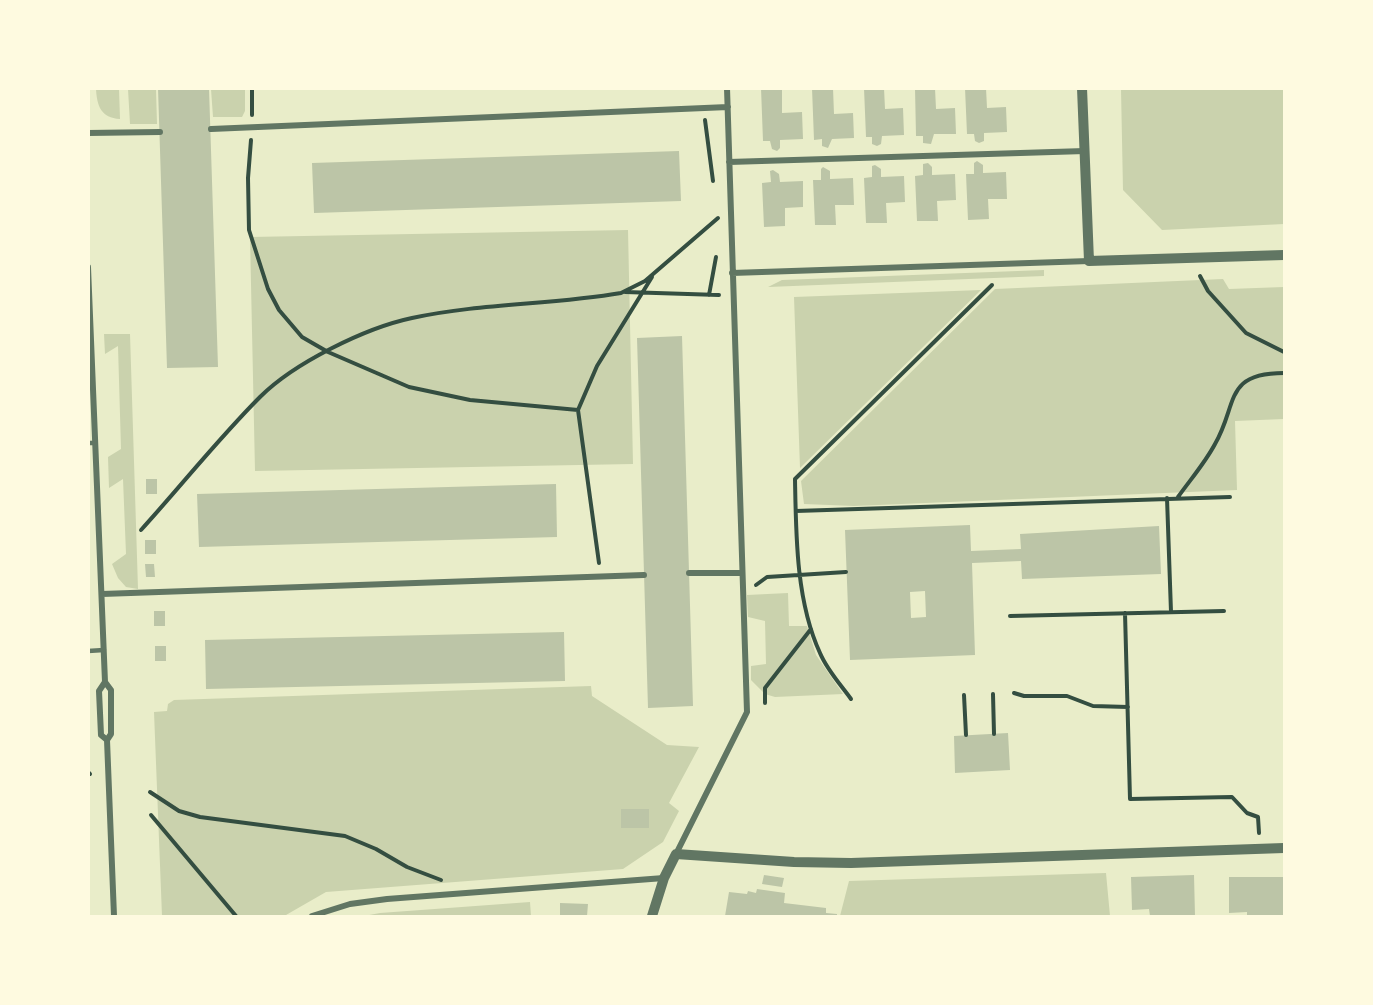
<!DOCTYPE html>
<style>
body{margin:0}
#map{position:relative;width:1373px;height:1005px;overflow:hidden;background:#e9edc9;font-family:"Roboto Condensed",sans-serif}
canvas{display:block}
.frame{position:absolute;inset:0;border:90px solid #fefae0;pointer-events:none}
</style>
<div id="map">
<canvas width="1373" height="1005"></canvas>
<div class="frame"></div>
</div>
<script>
const c = document.querySelector('canvas').getContext('2d');
c.lineJoin = 'round';
function fillPath(path, color) {
  c.fillStyle = color;
  c.fill(path, 'evenodd');
}
function trace(path, color, width, dash) {
  c.strokeStyle = color;
  c.lineWidth = width;
  c.lineCap = dash ? 'butt' : 'round';
  c.setLineDash(dash || []);
  c.stroke(path);
}
fillPath(new Path2D(`
 M96,89H119L120,119C101,118 97,106 96,89Z
 M128,89H156L157,124H130Z
 M211,89H245V111L242,117H213Z
 M1121,89H1284V224L1162,230L1123,190Z
 M628,230L633,464L255,471L250,237Z
 M1044,270V276L768,287L782,280Z
 M1223,279L1229,289L1284,287V419L1235,421L1237,490L854,506L804,504L801,481L995,289Z
 M981,290L800,468L794,297Z
 M104,334H130L138,589L126,587L118,578L112,564L126,554L123,479L109,488L108,457L121,449L118,346L105,354Z
 M788,593L789,626H807L816,655L843,694L775,697L765,694L751,680V666L766,664L765,621L748,617L747,595Z
 M591,686L592,696L667,745L699,747L669,803L679,811L663,842L623,869L326,892L286,915L277,916H162L154,712L167,711L168,704L174,700Z
 M1106,873L1110,916H840L849,881Z
 M530,902L531,916H364L380,913Z`), '#cad2ad');
fillPath(new Path2D(`
 M158,88H209L218,367L167,368Z
 M761,88H782V113L802,112L803,139L780,140V148L777,151L772,149L770,141H763Z
 M812,88H833L834,114L853,113L854,138L832,139L828,148L822,146V139L814,140Z
 M864,88H884L885,109L903,108L904,135L882,136L881,144L877,146L872,144V137H866Z
 M915,88H935L936,109L955,108L956,134H934L931,144L923,143V136H916Z
 M965,88H986L987,108L1006,107L1007,132L984,133V141L979,143L975,141L974,134H967Z
 M679,151L681,201L314,213L312,163Z
 M977,161L983,165V173L1006,172L1007,199H988L989,219L968,220L966,174H974V163Z
 M928,163L932,167V175L955,174L956,200L937,201L938,221H917L915,176L923,175V164Z
 M875,165L881,169V177L904,176L905,202L886,203L887,223H866L864,178L872,177V166Z
 M823,167L830,171V179L853,178L854,205H835L836,225H815L813,180H821V169Z
 M773,170L779,174L780,182L803,181V207L785,208V226L764,227L762,183L771,182L770,171Z
 M682,336L693,706L648,708L637,338Z
 M146,479H157V494H146Z
 M556,484L557,537L199,547L197,494Z
 M970,525L971,551L1021,549L1020,534L1159,526L1161,574L1022,579L1021,561L972,563L975,655L850,660L845,530ZM925,591L926,617L911,618L910,592Z
 M145,540H156V554H145Z
 M145,564H154L155,577H146Z
 M154,611H165V626H154Z
 M564,632L565,681L206,689L205,640Z
 M155,646H166V661H155Z
 M1008,733L1010,770L955,773L954,736Z
 M621,809H649V828H621Z
 M764,875L784,878L782,887L762,884Z
 M1194,875L1195,916H1150L1149,909L1132,910L1131,877Z
 M1229,877H1284V916H1247V912L1229,913Z
 M757,889L785,893L784,903L826,908V913L837,914V916H725L729,892L747,894L748,891L756,893Z
 M560,903L588,904L587,916H560Z`), '#bcc5a7');
trace(new Path2D(`
 M252,115V88
 M705,120L713,181
 M251,140L248,178L249,230L268,289L279,310L302,337L328,352L409,387L470,400L578,410
 M1200,276L1208,291L1246,333L1284,352
 M625,292L719,295
 M709,295L716,257
 M1178,497C1190,480 1205,463 1215,444C1238,405 1223,373 1284,373
 M1167,498L1171,612
 M796,511L1230,497
 M141,530C181,486 218,439 260,397C294,363 365,328 412,318C481,303 552,305 621,293L645,281L718,218
 M599,563L578,410L597,366L652,277
 M756,585L767,577L846,572
 M1125,613L1130,799L1232,797L1247,813L1258,817L1259,833
 M1010,616L1224,611
 M1014,693L1024,696H1067L1093,706L1128,707
 M993,694L994,734
 M964,695L966,735
 M851,699C841,685 827,670 820,653C796,601 796,535 795,479L992,285
 M765,703V688L811,629
 M88,772L90,774
 M150,792L179,811L200,817L345,836L376,849L407,867L441,880
 M151,815L236,916`), '#344e41', 4);
trace(new Path2D(`
 M88,443H95
 M88,651L104,650`), '#617663', 4.5);
trace(new Path2D(`
 M211,129L728,107
 M88,133L160,132
 M729,162L1085,151
 M88,267L105,682L99,691L101,735L107,740
 M732,273L1089,261
 M689,573H741
 M102,594L644,575
 M105,682L111,690V734L107,740L114,916
 M676,854L747,712L727,88
 M312,916L350,904L387,899L664,878`), '#617663', 6);
trace(new Path2D(`
 M1082,88L1089,261L1284,255
 M652,916L664,878L676,854L794,862L851,863L1284,848`), '#617663', 10);
</script>
